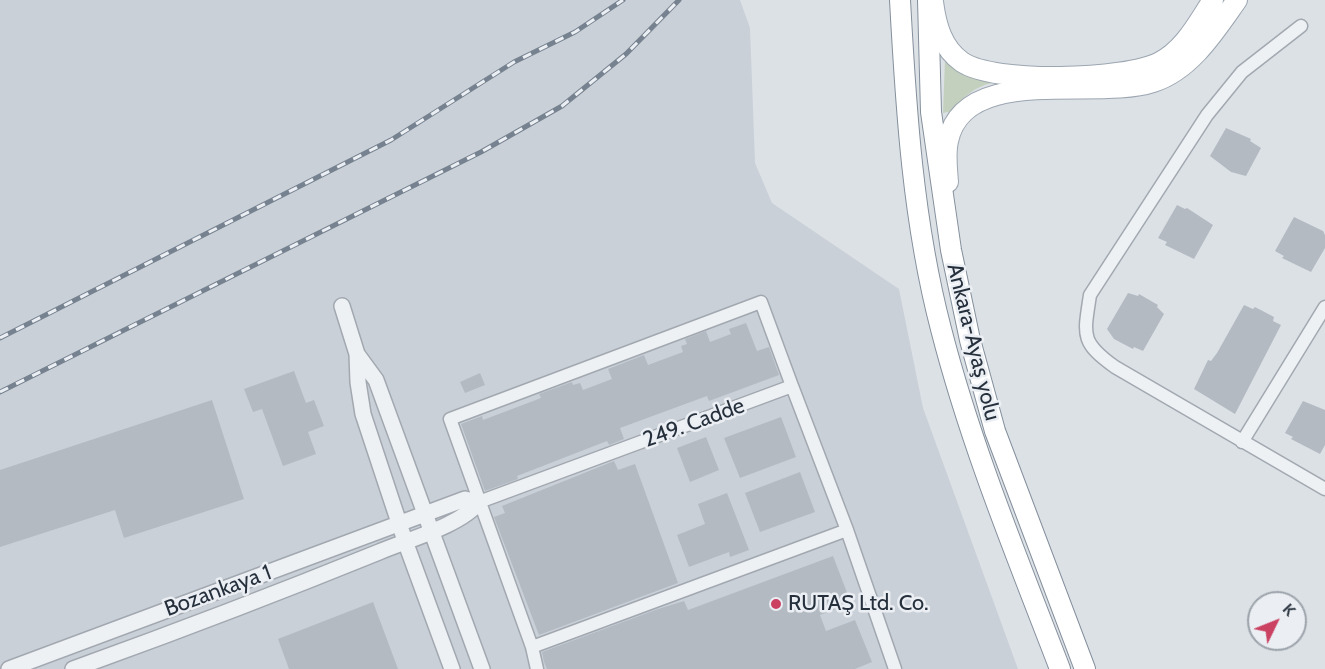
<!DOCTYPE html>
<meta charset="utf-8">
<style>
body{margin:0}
#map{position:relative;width:1325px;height:669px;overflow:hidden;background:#dce1e6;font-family:Cabin,sans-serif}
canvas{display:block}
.north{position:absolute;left:1247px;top:591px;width:60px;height:60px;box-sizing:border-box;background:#ebeff4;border:2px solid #9ca3aa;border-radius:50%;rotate:47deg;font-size:16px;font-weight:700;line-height:24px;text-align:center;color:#26303c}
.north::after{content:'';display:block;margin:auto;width:21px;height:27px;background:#cb4162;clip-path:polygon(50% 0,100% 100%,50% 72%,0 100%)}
</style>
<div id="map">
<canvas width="1325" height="669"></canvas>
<div class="north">K</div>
</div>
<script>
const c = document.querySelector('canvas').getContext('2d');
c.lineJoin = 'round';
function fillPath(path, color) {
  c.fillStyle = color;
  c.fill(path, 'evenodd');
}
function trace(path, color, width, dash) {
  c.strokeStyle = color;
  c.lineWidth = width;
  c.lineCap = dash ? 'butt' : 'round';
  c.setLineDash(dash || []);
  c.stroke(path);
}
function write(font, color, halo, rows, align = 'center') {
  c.font = font + ' Cabin,sans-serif';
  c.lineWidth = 5;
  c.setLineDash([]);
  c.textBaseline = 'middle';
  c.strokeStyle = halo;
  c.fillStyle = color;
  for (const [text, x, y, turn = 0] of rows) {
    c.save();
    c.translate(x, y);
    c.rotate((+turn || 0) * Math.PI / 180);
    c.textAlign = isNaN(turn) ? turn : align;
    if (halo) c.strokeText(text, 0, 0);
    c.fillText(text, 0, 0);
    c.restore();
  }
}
fillPath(new Path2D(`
 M0,0H740L750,28L755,163L772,203L899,289L923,408L1018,669H0Z`), '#cad0d8');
fillPath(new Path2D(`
 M945,60L999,82C980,83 963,96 952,111L943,113Z`), '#c3d0bd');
fillPath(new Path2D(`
 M1226,128L1251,139L1250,141L1261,148L1246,176L1231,172L1210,156Z
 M1177,205L1185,209L1187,208L1213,225L1194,259L1165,245L1167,242L1158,238Z
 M1294,217L1323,231L1325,235V248L1311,272L1282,258L1284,256L1275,251Z
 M1128,293L1138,296L1139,294L1158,305L1157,307L1164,314L1143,351L1134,347L1133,349L1114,339L1107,329Z
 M1244,305L1253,309L1255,307L1274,317L1273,321L1281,325L1235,414L1194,389L1208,360L1211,361L1217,353Z
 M746,323L757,351L769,347L779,375L709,401L707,396L620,428L624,439L609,445L607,441L517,476L518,479L485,491L461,424L482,416L483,420L541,398L539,394L572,382L573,385L580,383L583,390L612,379L608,369L644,355L648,365L683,352L681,346L687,344L685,339L706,331L710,342L731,334L729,329Z
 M294,371L306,403L314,400L324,426L308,432L316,454L283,466L262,409L253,412L244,389Z
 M480,373L485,385L465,393L460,382Z
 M212,400L244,499L124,538L115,510L0,547V470Z
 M1303,401L1325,410V445L1320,454L1291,439L1293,437L1285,433Z
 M781,417L796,457L740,478L724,438Z
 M706,437L719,470L690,482L677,448Z
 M614,461L618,470L635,464L678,583L539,635L494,517L505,513L502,506Z
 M800,472L815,512L760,532L745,493Z
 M727,493L749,550L730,557L729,552L689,567L677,535L705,524L698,504Z
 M833,556L851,603L820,615L826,631L855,620L872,662L855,669H547L544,662L542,652L658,609L684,601L688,610Z
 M373,602L398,669H289L278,639Z`), '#b3bac2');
const minor = new Path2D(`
 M1301,26L1242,72L1207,115L1090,295C1084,335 1080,342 1115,367L1325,489
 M1242,442L1325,307
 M479,502L792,386L847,530L895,669
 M532,647L847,530
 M537,669L532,647L450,419L761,302L792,386`);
const tertiary = new Path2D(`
 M342,306L357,354L358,382L363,414L405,541L452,669
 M357,354L376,380L482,669
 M9,669L465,499L479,502C462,525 407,540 379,552C278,593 176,632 73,669`);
const primary = new Path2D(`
 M933,2C936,25 942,48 962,62C994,84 1126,80 1160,62C1185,49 1198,22 1213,0
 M948,182C947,169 945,154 948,141C964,63 1097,101 1153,82C1191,70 1215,31 1237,0`);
const trunk = new Path2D(`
 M900,0C906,110 913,222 941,329C971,446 1017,557 1060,669
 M928,0L931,112L951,250L970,340L995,431L1085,669`);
trace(minor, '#a2a8b0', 15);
trace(tertiary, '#a2a8b0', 18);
trace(primary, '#9ca6b1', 22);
trace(trunk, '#848f9c', 22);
trace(minor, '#eef1f4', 12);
trace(tertiary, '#eef1f4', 15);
trace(primary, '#fff', 20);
trace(trunk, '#fff', 20);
const rail = new Path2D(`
 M0,338L391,140L514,62L575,32L623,0
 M0,392L481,152L562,106L626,54L679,0`);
trace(rail, '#76828f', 5);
trace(rail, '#ebeff4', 3, [9]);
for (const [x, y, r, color] of [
 [776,604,6,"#cb4162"]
]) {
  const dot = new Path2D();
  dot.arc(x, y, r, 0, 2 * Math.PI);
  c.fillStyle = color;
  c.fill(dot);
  trace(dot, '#ebeff4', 2);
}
write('22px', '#26303c', '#ebeff4', [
 ["Ankara-Ayaş yolu",973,342,76],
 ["249. Cadde",694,423,-20],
 ["Bozankaya 1",218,591,-20]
]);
write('22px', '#26303c', '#ebeff4', [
 ["RUTAŞ Ltd. Co.",788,604]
], 'left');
</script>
